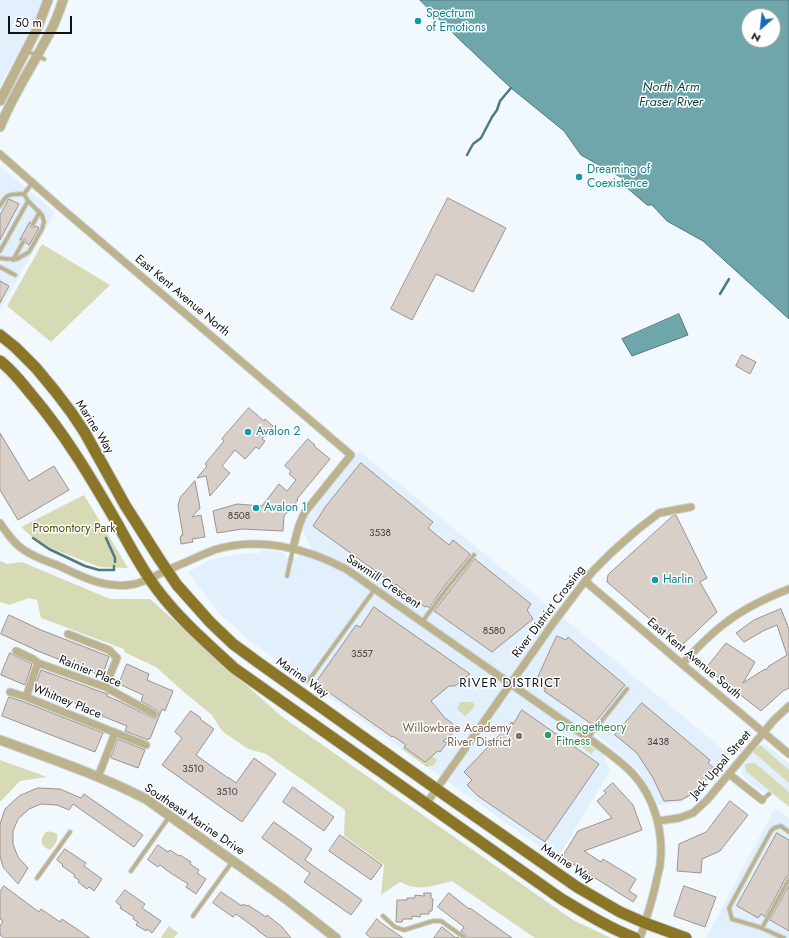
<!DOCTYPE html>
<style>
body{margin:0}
#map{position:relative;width:789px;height:938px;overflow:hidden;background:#f1f8fe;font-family:Jost,sans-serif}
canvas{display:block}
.north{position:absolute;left:741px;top:8px;width:40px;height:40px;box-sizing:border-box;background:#fff;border:1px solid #9fa0a1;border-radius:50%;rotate:208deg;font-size:11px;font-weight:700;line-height:16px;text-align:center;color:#101215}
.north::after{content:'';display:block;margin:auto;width:14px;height:18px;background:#1469b7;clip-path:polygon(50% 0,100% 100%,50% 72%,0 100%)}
.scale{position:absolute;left:8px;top:16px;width:64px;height:18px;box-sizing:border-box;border:2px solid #101215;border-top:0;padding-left:5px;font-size:12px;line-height:14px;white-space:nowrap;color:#101215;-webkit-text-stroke:3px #fff;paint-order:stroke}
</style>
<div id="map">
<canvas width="789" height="938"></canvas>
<div class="north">N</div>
<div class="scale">50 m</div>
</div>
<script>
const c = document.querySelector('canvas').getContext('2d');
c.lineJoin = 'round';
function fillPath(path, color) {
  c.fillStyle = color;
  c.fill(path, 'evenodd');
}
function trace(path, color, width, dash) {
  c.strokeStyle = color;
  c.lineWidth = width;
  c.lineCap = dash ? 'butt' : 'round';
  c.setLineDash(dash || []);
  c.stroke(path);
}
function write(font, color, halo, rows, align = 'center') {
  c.font = font + ' Jost,sans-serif';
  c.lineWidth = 3;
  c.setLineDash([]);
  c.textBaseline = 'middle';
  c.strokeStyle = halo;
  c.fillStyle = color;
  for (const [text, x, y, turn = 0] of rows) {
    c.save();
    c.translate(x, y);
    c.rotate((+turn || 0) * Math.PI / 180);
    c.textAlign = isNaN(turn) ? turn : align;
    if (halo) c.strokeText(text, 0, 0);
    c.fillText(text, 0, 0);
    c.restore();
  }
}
fillPath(new Path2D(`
 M0,0H43L35,20L0,86Z
 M0,167L55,212L0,311Z
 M359,451L729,754L692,795L682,802L659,805L638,770L595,733L610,771L557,859L250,641L217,611L188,572L208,561L222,557L238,554L259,553L263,550L282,552L284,554L286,557L296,559L299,556H301L317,560L301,527L314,505Z
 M763,744L767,746L789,764V807L774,796L758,789L751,784L741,774L742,765L756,748Z
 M775,808L781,812L789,819V938H706Z`), '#e2f0fd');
fillPath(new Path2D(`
 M42,244L110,285L51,342L7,306Z
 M84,495L128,568L100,567L40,544L21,527Z
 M0,561L7,564L22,562L110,599H150L281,716L573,920L611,938H535L452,881C431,886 420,892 400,882L381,895L384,865L344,836L345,810L266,754L248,749L222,731L212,715L185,693L156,667L124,652V649L41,618L37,600L29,598L9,605L0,602Z
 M460,702H472L475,705L472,710L465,716L457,709Z
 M405,745H406L404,747L432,756L437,760L434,765L427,767L402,749Z
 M581,745H588L595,750L591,754L580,746Z
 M760,745L789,770V783L753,752Z
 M0,760L47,777L20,781L0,802Z
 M755,763L789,792V807L746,771L745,764Z
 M46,832C50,831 53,832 57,834C59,840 54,846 50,850C40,846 39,840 46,832Z
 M169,926L178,933L174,938H162L161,937Z`), '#d7dbb5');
const water = new Path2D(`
 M420,0H789V319L703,241L667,221L652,205H647L626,187L624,179L581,155L564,131L511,88L460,40ZM749,16H773V40H749Z
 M679,314L688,335L632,356L622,339Z`);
fillPath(water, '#6fa6ab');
trace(water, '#527a7e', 1);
trace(new Path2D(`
 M467,155L473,144L481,138L492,117L497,110L500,101L511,88
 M720,294L729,279
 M33,538L49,549L85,566L99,570H114V566
 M106,538L115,558V562`), '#527a7e', 2.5);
const building = new Path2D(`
 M448,198L506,228L473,292L436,274L412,320L391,309Z
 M9,199L19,204L0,240V216Z
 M30,222L31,227H33L36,226L39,228L29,245L26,243V242L25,239H23L20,240Z
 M0,281L9,286L0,303Z
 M742,355L756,362L750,374L736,366Z
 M249,408L264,421L265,419L273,426L262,439L265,441L259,449L256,447L245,459L235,450L222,466L230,473L210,496L206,476L197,478L207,466L205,464L224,441L222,439Z
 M0,433L29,481L54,466L69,490L18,520L0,490Z
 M308,439L315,445L314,446L330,459L297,499L298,500L284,516L283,531L242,529L217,533L213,511L237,504L262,506L279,484L287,491L296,480L289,474L291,471L285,466Z
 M361,463L433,522L428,528L449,545L453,540L470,554V555L445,585L429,608L427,606L425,607L408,595V594L396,584L395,585L313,526L326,506Z
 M195,481L200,508L192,517L201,515L205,537L192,539L193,542L181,544L180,537L182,536L181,535H183L178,506L180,498Z
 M674,515H676L707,578L700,582L717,612L681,646L607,582L608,575Z
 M475,559L531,604L527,610L533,619L492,652L434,611L451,589Z
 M374,607L470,674L455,686H449L431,701L445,718L453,724L451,726L456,731L443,741L447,743L440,752L438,751L425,762L404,747L406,745L393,736L392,737L320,686V685L316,682L356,625L360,627Z
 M781,609L789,629V688L783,691L761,711L706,668L726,643L755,662L743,683L765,669L766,670L769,666L787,655L777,625L763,631L744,642L736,633L754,620Z
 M9,615L41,630L108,656L109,657L102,676L35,650H36L1,634Z
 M557,636L566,640L568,637L625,685L593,725L544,691L546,689L535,684Z
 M10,653L32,664L25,685L1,675Z
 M127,664L149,674L147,680L173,691L165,711L162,709L150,739L149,738L148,740L125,731L127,726L102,716L103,715L63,698V700L34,689L41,670L107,694H108L107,696L121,702L152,718H156L159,714L158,711L141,701L143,695L119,684Z
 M9,697L24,702L103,733L95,752L2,716Z
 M642,703L710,760L708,763L715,769L696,792L681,800L664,801L653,778L637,753L615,735Z
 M522,710L599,764L545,842L478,796L467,785L472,780L464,772L512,722L513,724Z
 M191,711L201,718L200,719L214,729L196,755L228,778V777L236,783L254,758L276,774L242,822L162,765L182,738L175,732Z
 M118,739L145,750L138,768L111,758Z
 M613,783L633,805L642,830L584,851L601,862L603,859L636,879L629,891L637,896L633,902L562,857L578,831L612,818L597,801L606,793L604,791Z
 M293,787L334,817L324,831L283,802Z
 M38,788L60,789L81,798L84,794L143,835L134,847L73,804L69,810L57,805L41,804L29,809L18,819L13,831V844L18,857L28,868L18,884L3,867L0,856V824L5,809L19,796Z
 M730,801L748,815L720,851L702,859L701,873L677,871L679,844L706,832Z
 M274,822L312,849L305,860L362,900L351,915L304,882L310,873L262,838Z
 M777,833L789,840V876L786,877L765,917L761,914L758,918L737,906Z
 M340,835L382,865L371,880L329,851Z
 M158,845L168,852L170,850L179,856L180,855L191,862L190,864L199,870L197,873L206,879L196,894L186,887L188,884L169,872L160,865L158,867L148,860Z
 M65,849L86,863L84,866L102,879L94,891L89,887L87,889L78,882L79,880L74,877L75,875L62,866L63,865L57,860Z
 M4,886L39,912L41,909L60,922L62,919L90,938H4L0,935V926L3,921L0,919V892Z
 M684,886L716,897L705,927L674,916Z
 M789,886V931L770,920Z
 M125,890L145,904L142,908L161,921L152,933L147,929L146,931L136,925L138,922L133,919L134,917L120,908L121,906L116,902Z
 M221,892L242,906L243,904L247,906L248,905L266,917L267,915L282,927L291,938H268L257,930H258L236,914L233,917L213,903Z
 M424,893H431V898L433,899L432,911H429V914H421L420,917L412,916V919H403L402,922H396L397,900H407V898H415V895L424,896Z
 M449,893L469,909L470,908L512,938H468L467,936L461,931L464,927L438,907Z
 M377,919L380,922L403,938H371L366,934Z
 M442,927L456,938L457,937L459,938H434Z`);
fillPath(building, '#d8cfc8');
trace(building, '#9c938d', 1);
const service = new Path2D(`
 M27,51L44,59
 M0,206C7,193 10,194 24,194L33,182
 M33,224L38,215L39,211
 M0,251L28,201
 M0,258L7,259H17L29,252L42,229L44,222L42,215L28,201L24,194
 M13,260L23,242
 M0,267L15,275
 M287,576L293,549
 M422,622L448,587L474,555
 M306,681L311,677L375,589
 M588,738L627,689
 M762,800L769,794
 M131,871L169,817
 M37,878L70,832
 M193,916L232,862
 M383,916L395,927L404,930L433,921H441L465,938
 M762,928L789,879
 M784,938L759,927L732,919L729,908L771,831L774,828L781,826L789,832`);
const minor = new Path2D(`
 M0,154L60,207L351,455L305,512C298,524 296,536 293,549
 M0,523C6,532 14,544 24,550C34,557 46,561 57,565C83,577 106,590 135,584C139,583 143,581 147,580C157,575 167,570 177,566C189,561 201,555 214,550C258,536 306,548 346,569L588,738C603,749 620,760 633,774C655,798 664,833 660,865C659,871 657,877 656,883C652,902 646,920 640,938
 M585,581L682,664L789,754
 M68,634L109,650L117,658L105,687
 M16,651L33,659L38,663L105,687L154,714
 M682,664C695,650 708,636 724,624C743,609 766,598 789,589
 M10,692L26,697L146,745
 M26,697L38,663
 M729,774L762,800
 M98,777L115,733
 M426,804L554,622L582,585L593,571L612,552L637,530L659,513L691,507
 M658,821L679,818L693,813L707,800L774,720L789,706`);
const tertiary = new Path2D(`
 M0,101L37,29L48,0
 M0,127C13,94 33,65 49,34C55,24 59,12 63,0
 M0,740C49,758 99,775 146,799L286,899L336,938`);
const primary = new Path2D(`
 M0,335L15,347L36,368L55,391L71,412L85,433L125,505L160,560L177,585L210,622L233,644L259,663L449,798L577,887L620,912L645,923L686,938
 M0,361C12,370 22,383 31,394C65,434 91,478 117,523C129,545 141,568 156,588C178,618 207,643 234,668L560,898C585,913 609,928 635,938`);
trace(service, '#cdd3d9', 5.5);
trace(minor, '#cdd3d9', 9);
trace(tertiary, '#cdd3d9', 11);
trace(primary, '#cdd3d9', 13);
trace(service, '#bcb28c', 3.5);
trace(minor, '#bcb28c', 7);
trace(tertiary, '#bcb28c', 9);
trace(primary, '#8b7627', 11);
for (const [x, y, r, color] of [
 [418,21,4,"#0f9aa8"],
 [579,177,4,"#0f9aa8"],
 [248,432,4,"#0f9aa8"],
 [256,508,4,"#0f9aa8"],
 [655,580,4,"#0f9aa8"],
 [548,735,4,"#2e9e5b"],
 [519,736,4,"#8d6e63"]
]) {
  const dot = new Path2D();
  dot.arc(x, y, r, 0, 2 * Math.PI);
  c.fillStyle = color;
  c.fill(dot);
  trace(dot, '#fff', 1.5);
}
write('10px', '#424142', null, [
 ["8508",239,517],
 ["3538",380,534],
 ["8580",494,632],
 ["3557",362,655],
 ["3438",658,743],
 ["3510",193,770],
 ["3510",227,793]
]);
write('12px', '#0d838f', '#fff', [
 ["Spectrum",426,14],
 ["of Emotions",426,28],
 ["Dreaming of",587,170],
 ["Coexistence",587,184],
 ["Avalon 2",256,432],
 ["Avalon 1",264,508],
 ["Harlin",663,580]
], 'left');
write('12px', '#101215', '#fff', [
 ["East Kent Avenue North",182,296,40],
 ["Marine Way",94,427,58],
 ["Sawmill Crescent",383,582,34],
 ["River District Crossing",549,612,-53],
 ["East Kent Avenue South",694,659,40],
 ["Rainier Place",90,672,22],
 ["Marine Way",302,678,35],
 ["Whitney Place",67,702,22],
 ["Jack Uppal Street",721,765,-49],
 ["Southeast Marine Drive",194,820,34],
 ["Marine Way",567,864,34]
]);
write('12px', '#494c03', '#fff', [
 ["Promontory Park",74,529]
]);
write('12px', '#27864d', '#fff', [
 ["Orangetheory",556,728],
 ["Fitness",556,742]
], 'left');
write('12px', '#785e54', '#fff', [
 ["Willowbrae Academy",511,729],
 ["River District",511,743]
], 'right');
write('italic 13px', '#093e43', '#fff', [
 ["North Arm",671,88],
 ["Fraser River",671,103]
]);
c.letterSpacing = '1px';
write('13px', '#101215', '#fff', [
 ["RIVER DISTRICT",510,684]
]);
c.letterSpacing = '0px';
</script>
